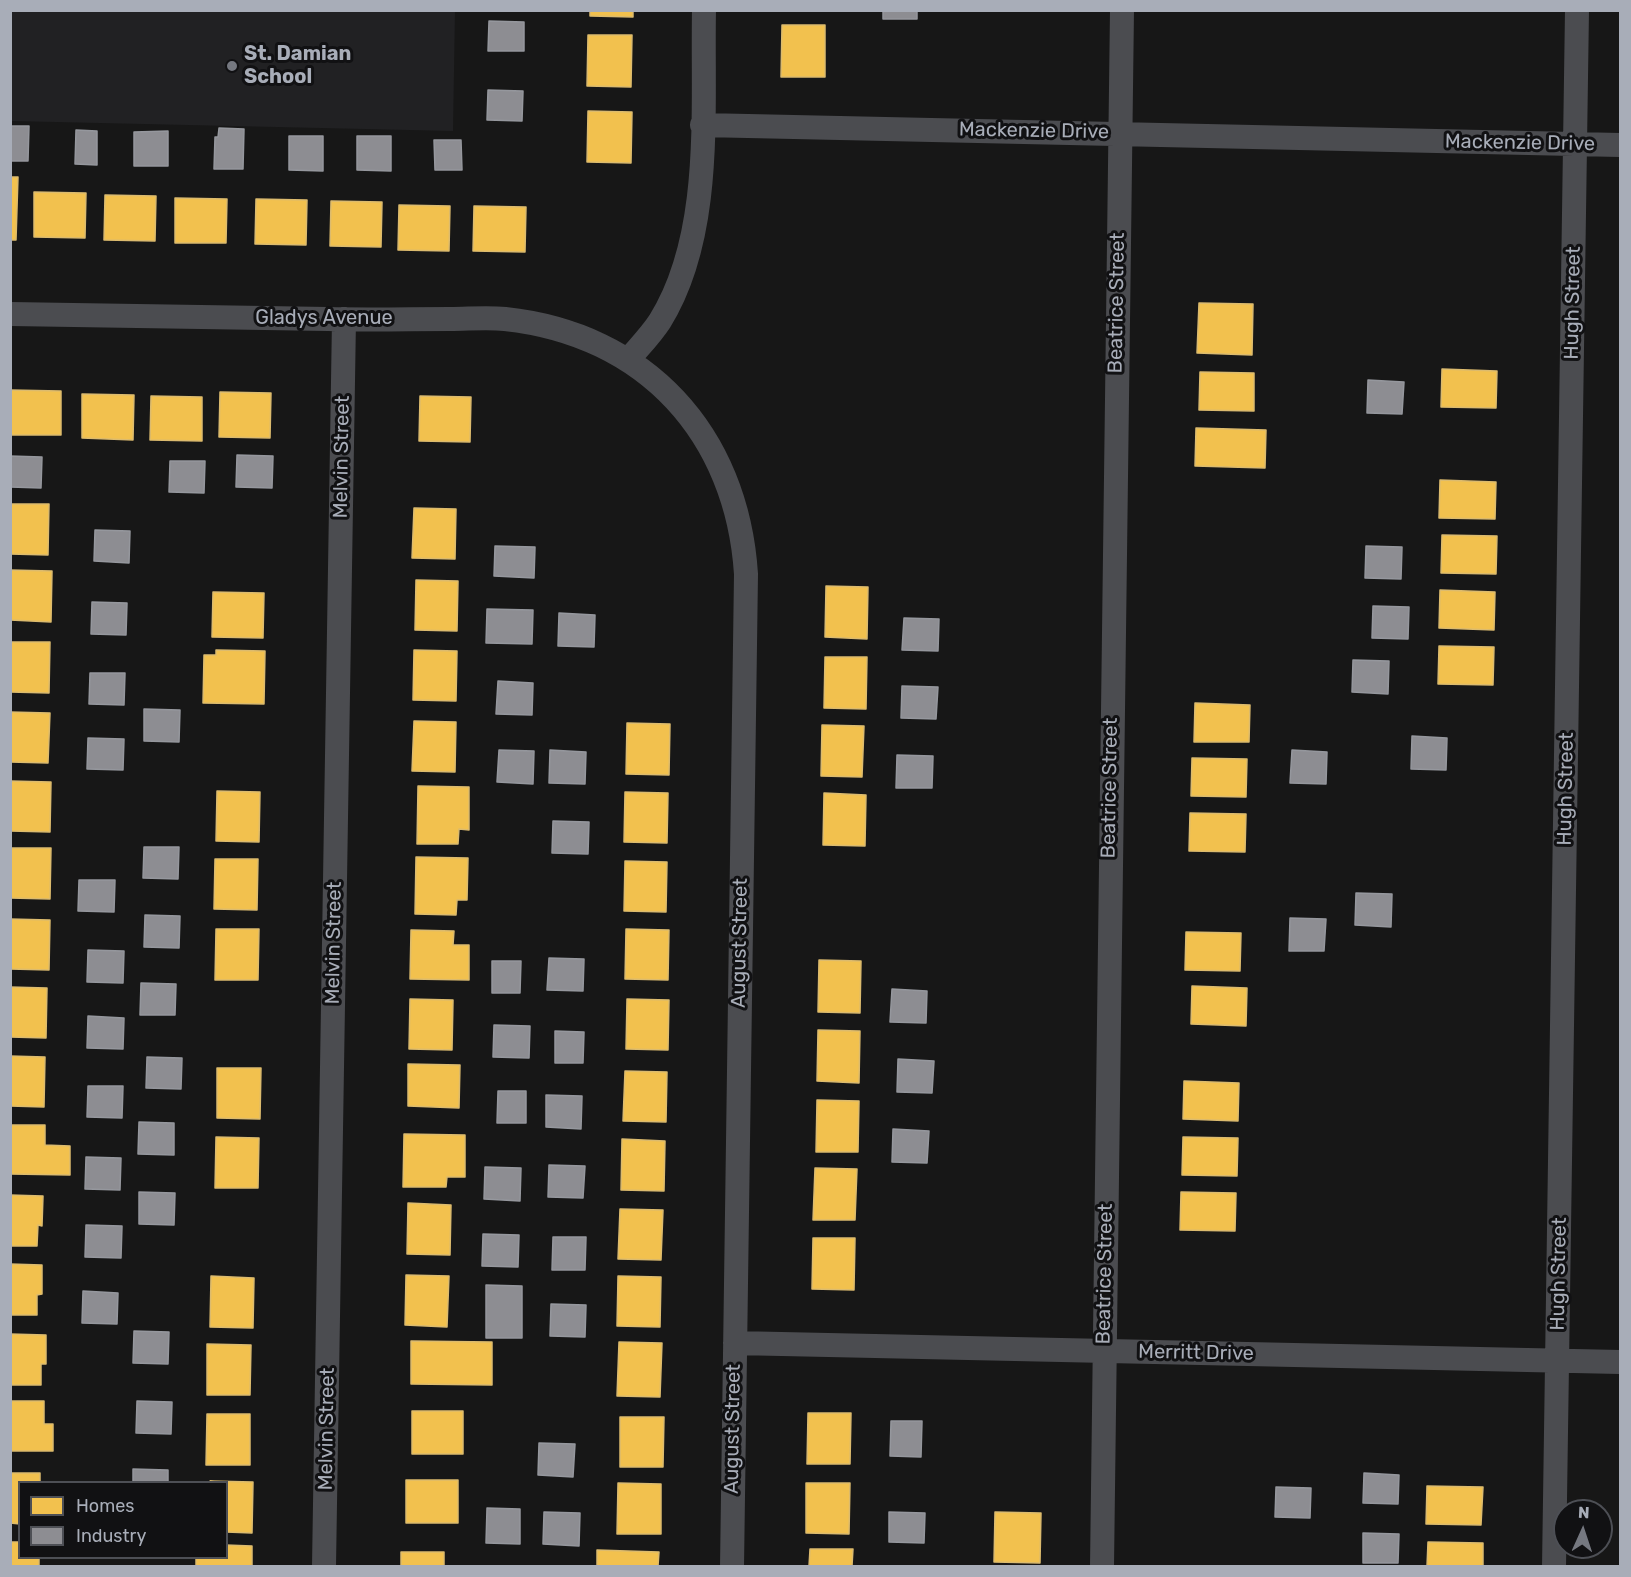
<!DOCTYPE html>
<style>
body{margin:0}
#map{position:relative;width:1631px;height:1577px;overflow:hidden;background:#171717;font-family:Rubik,sans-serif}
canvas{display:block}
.frame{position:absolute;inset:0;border:12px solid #a8adb8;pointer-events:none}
.legend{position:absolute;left:18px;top:1481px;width:210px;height:78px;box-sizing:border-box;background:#111113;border:2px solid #4d4f55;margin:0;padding:8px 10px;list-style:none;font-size:18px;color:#a8adb8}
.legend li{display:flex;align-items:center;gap:12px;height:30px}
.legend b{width:30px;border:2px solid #4d4f55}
.north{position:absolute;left:1553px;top:1499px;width:60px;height:60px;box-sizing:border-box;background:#111113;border:2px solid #4d4f55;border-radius:50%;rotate:3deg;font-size:16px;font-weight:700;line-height:24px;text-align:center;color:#a8adb8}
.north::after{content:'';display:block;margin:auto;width:21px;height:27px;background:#757880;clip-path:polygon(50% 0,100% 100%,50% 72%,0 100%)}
</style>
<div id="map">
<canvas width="1631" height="1577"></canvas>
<div class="frame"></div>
<ul class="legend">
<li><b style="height:16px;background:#f2c14e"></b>Homes</li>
<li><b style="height:16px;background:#8d8d92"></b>Industry</li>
</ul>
<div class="north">N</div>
</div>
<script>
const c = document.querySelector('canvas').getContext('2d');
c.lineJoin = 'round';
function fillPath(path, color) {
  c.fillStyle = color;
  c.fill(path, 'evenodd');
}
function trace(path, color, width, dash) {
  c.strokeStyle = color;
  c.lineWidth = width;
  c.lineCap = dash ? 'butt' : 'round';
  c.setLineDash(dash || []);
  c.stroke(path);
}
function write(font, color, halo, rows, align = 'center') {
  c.font = font + ' Rubik,sans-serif';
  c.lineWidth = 6;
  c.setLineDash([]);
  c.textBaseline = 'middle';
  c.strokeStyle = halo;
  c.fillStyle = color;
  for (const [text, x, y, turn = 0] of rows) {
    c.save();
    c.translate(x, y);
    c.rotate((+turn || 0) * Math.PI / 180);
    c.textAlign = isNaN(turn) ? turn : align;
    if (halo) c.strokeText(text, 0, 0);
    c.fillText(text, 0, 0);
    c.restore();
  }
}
fillPath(new Path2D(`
 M11,10L455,11L453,131L11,121Z`), '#212123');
const homes = new Path2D(`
 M590,10H633V17L590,16Z
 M782,25H825V77H781Z
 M588,35H632L631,87L587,86Z
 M588,111L632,112L631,163L587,162Z
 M10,177H18L16,240H10Z
 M34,192L86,193L85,238L34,237Z
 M105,195L156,196L155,241L104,240Z
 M175,198L227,199L226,243H175Z
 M256,199L307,200L306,245L255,244Z
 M331,201L382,202L381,247L330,246Z
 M399,205L450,206L449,251L398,250Z
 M474,206L526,207L525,252L473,251Z
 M1199,303L1253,304L1252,355L1197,353Z
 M1442,369L1497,371L1496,408L1441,407Z
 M1200,372L1254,373V411L1199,410Z
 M10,390L61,391V435H10Z
 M220,392L271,393L270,438L219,437Z
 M82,394L134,395L133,440L82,438Z
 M151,396L202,397V441L150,440Z
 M420,396L471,397L470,442L419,441Z
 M1196,428L1266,430L1265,468L1195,466Z
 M1440,480L1496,482L1495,519L1439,518Z
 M10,504H49L48,555L10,554Z
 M414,508L456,509L455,559L412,558Z
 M1442,535L1497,536L1496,574L1441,573Z
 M10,570L52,571L51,622L10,620Z
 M416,580L458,581L457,631L415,630Z
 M826,586L868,587L867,639L825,637Z
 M1440,590L1495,592L1494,630L1439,628Z
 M213,592L264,593L263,638L212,637Z
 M10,642H50L49,693L10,692Z
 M1439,646L1494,647L1493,685L1438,684Z
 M216,650L265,651L264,704L203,703L204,655H216Z
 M414,650L457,651L456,701L413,700Z
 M825,657H867L866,709L824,708Z
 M1195,703L1250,705L1249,742H1194Z
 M10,712L50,713L48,763L10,762Z
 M414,721L456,722L455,772L412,771Z
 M627,723L670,724L669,775L626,774Z
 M822,725L864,726L862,777L821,776Z
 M1192,758L1247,759L1246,797L1191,796Z
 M10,781L51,782L50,832L10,831Z
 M418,786L469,787V830L459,829L458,844H417Z
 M217,791L260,792L259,842L216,841Z
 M625,792L668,793L667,843L624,842Z
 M824,793L866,795L865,846L823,845Z
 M1190,813L1246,814L1245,852L1189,851Z
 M10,848H51L50,899L10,898Z
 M416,857L468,858L467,900H457L456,915L415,914Z
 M215,859H258L257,910L214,909Z
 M625,861L667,862L666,912L624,911Z
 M10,919L50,920L49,970L10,969Z
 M216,929H259L258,980H215Z
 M626,929L669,930L668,980L625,979Z
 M411,930L454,931L453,945H469V980L410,979Z
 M1186,932L1241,933L1240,971L1185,970Z
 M819,960L861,961L860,1013L818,1012Z
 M1192,986L1247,988L1246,1026L1191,1024Z
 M10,987L47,988L46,1038L10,1037Z
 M410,999L453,1000L452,1050L409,1049Z
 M627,999L669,1000L668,1050L626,1049Z
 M818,1030L860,1031L859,1083L817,1081Z
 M10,1056L45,1057L44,1107L10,1106Z
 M408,1064L460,1065L459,1108L408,1106Z
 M217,1068H261L260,1119L217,1118Z
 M625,1071L667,1072L666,1122L623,1121Z
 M1184,1081L1239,1083L1238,1121L1183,1119Z
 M817,1100L859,1101L858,1152H816Z
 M10,1125H45V1145L70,1146V1175L10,1174Z
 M404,1134L465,1135V1177H447L446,1187H403Z
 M216,1137L259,1138L258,1188H215Z
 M1183,1137L1238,1138L1237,1176L1182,1175Z
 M622,1139L665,1141L664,1191L621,1190Z
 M815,1168L857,1169L855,1220H813Z
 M1181,1192L1236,1193L1235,1231L1180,1230Z
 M10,1195L43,1196L42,1226L38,1225L37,1246H10Z
 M408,1203L451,1205L450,1255L407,1254Z
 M620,1209L663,1210L661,1260L618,1259Z
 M813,1238H855L854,1290L812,1289Z
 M10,1264L42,1265V1294L37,1295V1315H10Z
 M406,1275L449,1276L447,1327L405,1325Z
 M211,1276L254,1278L253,1328L210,1327Z
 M618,1276L661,1277L660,1327L617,1326Z
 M10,1334L46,1335V1364H41V1385H10Z
 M411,1341L492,1342V1385L411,1384Z
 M619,1342L662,1343L660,1397L617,1396Z
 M207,1344L251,1345L250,1395H207Z
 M10,1401H44V1424H53V1451H10Z
 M412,1411H463V1454H412Z
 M808,1413H851L850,1464H807Z
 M207,1414H250V1465H206Z
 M620,1417H664L663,1467H620Z
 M10,1473H40V1482H20V1524L10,1523Z
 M406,1480H458V1523H406Z
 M210,1481L253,1482L252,1533L226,1532V1482Z
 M618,1483L661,1484V1534H617Z
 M806,1483H850L849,1534L806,1533Z
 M1427,1486L1483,1487L1481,1525L1426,1524Z
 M995,1512L1041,1513L1040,1563L994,1562Z
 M10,1542H20V1558H39V1566H10Z
 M1428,1542L1483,1543V1566H1427Z
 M226,1545L252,1546V1566H196V1558H226Z
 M810,1549H853L852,1566H809Z
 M597,1550L659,1552L658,1566H597Z
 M401,1552H444V1566H401Z`);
fillPath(homes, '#f2c14e');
trace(homes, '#dcbb6e', 1.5);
const industry = new Path2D(`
 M883,10H917V19H883Z
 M489,21L524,22V51H488Z
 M488,90L523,91L522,121L487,120Z
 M10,126H29L28,161H10Z
 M219,128L244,129L243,169H214L215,137H218Z
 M76,130L97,131V165L75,164Z
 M168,131V166H134V132Z
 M289,136H323V171L289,170Z
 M357,136H391V171L357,170Z
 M434,140H461L462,170H435Z
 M1368,380L1404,382L1402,414L1367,413Z
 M237,455L273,456L272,488L236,487Z
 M10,456L42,457L41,488L10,487Z
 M170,461H205L204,493L169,492Z
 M95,530L130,531L129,563L94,561Z
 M495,546L535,547L534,578L494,576Z
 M1366,546L1402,547L1401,579L1365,578Z
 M92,602L127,603L126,635L91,634Z
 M1373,606L1409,607L1408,639L1372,638Z
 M487,609L533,610L532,644L486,643Z
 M559,613L595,615L594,647L558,646Z
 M904,618L939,619L938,651L902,650Z
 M1353,660L1389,661L1388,694L1352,692Z
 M90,673H125L124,705L89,704Z
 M498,681L533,683L532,715L496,714Z
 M902,686L938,687L936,719L901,718Z
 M144,709L180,710L179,742L144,741Z
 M1412,736L1447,738L1446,770L1411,769Z
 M88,738L124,739L123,770L87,769Z
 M499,750L534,751L533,784L497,782Z
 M550,750L586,752L585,784L549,783Z
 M1292,750L1327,752L1326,784L1290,783Z
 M897,755L933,756L932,788H896Z
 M553,821L589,822L588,854L552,853Z
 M144,847H179L178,879L143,878Z
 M79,880H115L114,912L78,911Z
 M1356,893L1392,894L1391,927L1355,925Z
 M145,915L180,916L179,948L144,947Z
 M1290,918L1326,919L1324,951H1289Z
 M88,950L124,951L123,983L87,982Z
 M549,958L584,959L583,991L547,990Z
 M492,961H521L520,993H492Z
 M141,983L176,984L175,1015H140Z
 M892,989L927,991L926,1023L890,1022Z
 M88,1016L124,1018L123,1049L87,1048Z
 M494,1025L530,1026L529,1058L493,1057Z
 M555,1031L584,1032L583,1063H555Z
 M147,1057L182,1058L181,1089L146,1088Z
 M898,1059L934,1061L932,1093L897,1092Z
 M88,1086H123L122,1118L87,1117Z
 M498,1091H526V1123H497Z
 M546,1095L582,1096L581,1129L546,1127Z
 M139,1122L174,1123V1155L138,1154Z
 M893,1129L929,1131L927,1163L892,1162Z
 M86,1157L121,1158L120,1190L85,1189Z
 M549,1165L585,1166L583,1198L548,1197Z
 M485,1167L521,1168L520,1201L484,1199Z
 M139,1192L175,1193L174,1225L139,1224Z
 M86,1225L122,1226L121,1258L85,1257Z
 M483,1234L519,1235L518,1267L482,1266Z
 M553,1237H586L585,1270H552Z
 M486,1285L522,1286V1338H486Z
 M83,1291L118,1293L117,1324L82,1323Z
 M551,1304L586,1305L585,1337L550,1336Z
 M134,1331L169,1332L168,1364L133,1363Z
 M137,1401L172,1402L171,1434L136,1433Z
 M891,1421H922L921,1457L890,1456Z
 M539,1443L575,1444L573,1477L538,1475Z
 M133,1469L168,1470V1482H133Z
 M1364,1473L1399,1475L1398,1504L1363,1503Z
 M1276,1487L1311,1488L1310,1518L1275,1517Z
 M487,1508L520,1509V1544L486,1543Z
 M544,1512L580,1513L579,1546L543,1544Z
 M889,1512L925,1513L924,1543L889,1542Z
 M1363,1533L1399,1534L1398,1563H1363Z`);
fillPath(industry, '#8d8d92');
trace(industry, '#95979d', 1.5);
trace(new Path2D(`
 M702,125L1620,145
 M10,314C116,315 222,317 328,319C369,320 410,319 450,319C468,319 487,317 505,319C646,334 737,434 746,574L732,1566
 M628,360C639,347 651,335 660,321C714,234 702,109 704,10
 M735,1343L1620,1362
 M324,1566L344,319
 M1102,1566L1122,10
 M1554,1566L1577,10`), '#4b4c50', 24);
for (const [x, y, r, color] of [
 [232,66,6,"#757880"]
]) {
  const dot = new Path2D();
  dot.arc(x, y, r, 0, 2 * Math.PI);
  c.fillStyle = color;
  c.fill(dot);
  trace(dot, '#111113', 2);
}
write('bold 20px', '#a8adb8', '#111113', [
 ["St. Damian",244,54],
 ["School",244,77]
], 'left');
write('20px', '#a8adb8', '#111113', [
 ["Mackenzie Drive",1034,131,1],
 ["Mackenzie Drive",1520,143,1],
 ["Beatrice Street",1117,303,-89],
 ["Hugh Street",1573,303,-89],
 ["Gladys Avenue",324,318],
 ["Melvin Street",342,457,-89],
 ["Beatrice Street",1110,788,-89],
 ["Hugh Street",1566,789,-89],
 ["Melvin Street",334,943,-89],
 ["August Street",740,943,-89],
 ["Beatrice Street",1105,1274,-89],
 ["Hugh Street",1559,1274,-89],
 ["Merritt Drive",1196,1353,1],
 ["Melvin Street",327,1429,-89],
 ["August Street",733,1429,-89]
]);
</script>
